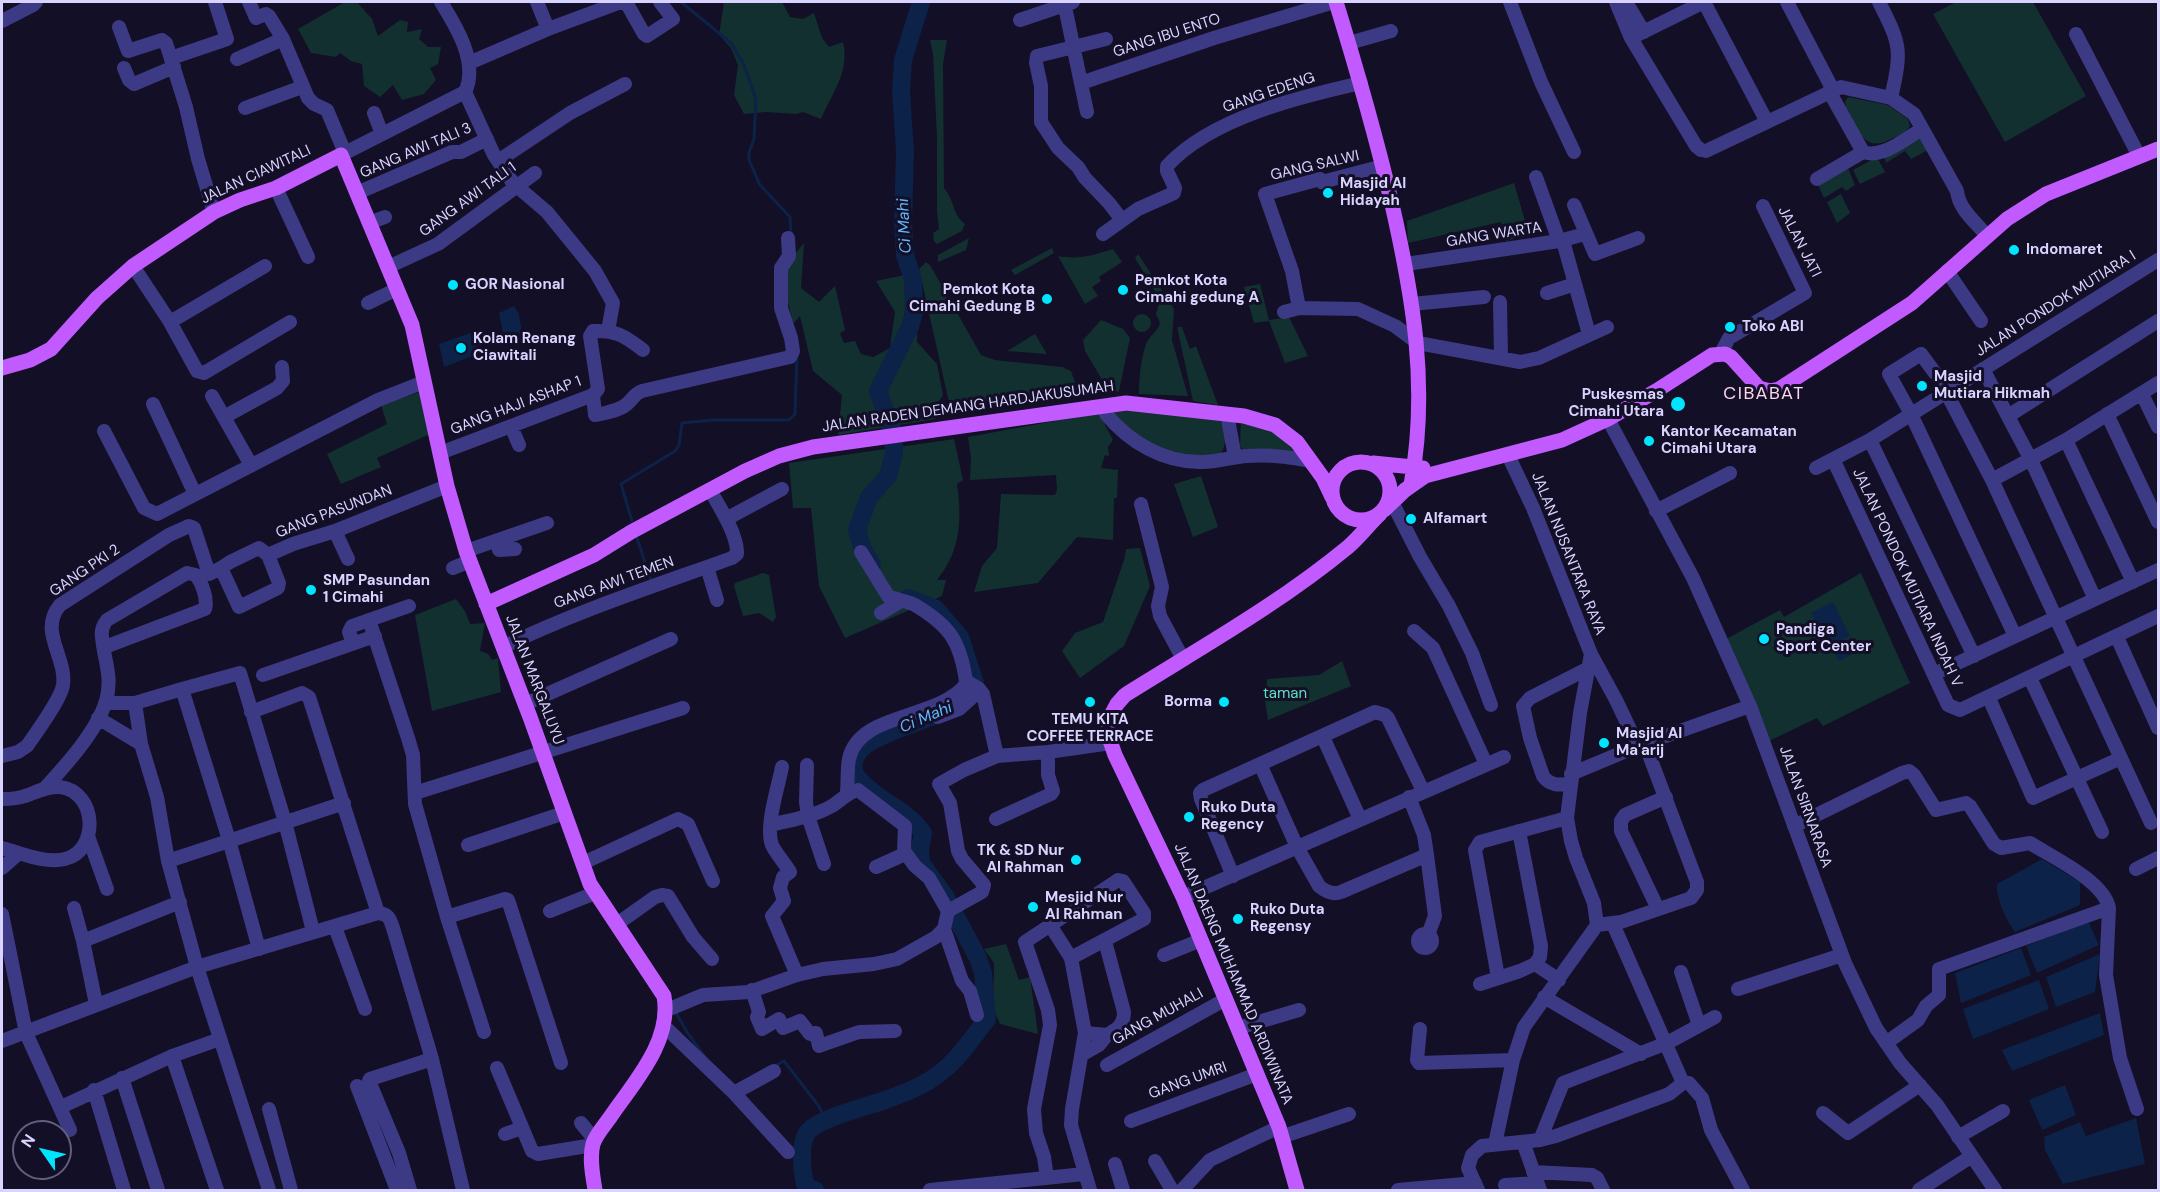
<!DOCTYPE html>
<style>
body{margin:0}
#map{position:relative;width:2160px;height:1192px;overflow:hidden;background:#130f26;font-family:"DM Sans",sans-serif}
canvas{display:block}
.frame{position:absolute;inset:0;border:3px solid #d9d4ff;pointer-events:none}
.north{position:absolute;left:12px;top:1120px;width:60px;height:60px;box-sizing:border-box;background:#130f26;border:2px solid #625e7d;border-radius:50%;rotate:304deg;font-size:16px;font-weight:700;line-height:24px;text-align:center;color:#d9d4ff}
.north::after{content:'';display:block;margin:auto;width:21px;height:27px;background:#00e5ff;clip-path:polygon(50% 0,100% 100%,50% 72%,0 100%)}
</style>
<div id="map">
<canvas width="2160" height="1192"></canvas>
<div class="frame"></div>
<div class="north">N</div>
</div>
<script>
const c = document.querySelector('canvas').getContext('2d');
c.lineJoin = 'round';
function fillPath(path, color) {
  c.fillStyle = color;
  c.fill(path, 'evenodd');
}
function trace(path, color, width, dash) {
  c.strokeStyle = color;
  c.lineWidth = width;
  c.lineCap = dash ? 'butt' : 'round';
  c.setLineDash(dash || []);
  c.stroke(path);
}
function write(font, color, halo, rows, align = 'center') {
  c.font = font + ' "DM Sans",sans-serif';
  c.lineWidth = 6;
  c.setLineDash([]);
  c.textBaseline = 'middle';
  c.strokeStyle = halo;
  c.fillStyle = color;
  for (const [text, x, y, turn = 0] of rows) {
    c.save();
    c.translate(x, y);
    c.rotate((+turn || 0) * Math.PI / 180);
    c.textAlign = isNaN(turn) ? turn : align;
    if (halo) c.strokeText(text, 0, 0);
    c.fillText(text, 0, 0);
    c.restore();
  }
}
fillPath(new Path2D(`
 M345,2H357L372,19L378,36L400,20L408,22L407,32L422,29L419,39L428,47H441L438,64L430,68L436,80L424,94L402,100L393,85L380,97L364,86L362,64L351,61L340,53L336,57L311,53L298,29Z
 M724,2H782L790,17L803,19L814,13L822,38L829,47L843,42C850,72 832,93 821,119L803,112L797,114L766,112L744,114L734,95L738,65L731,48L719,35Z
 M1956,2H2033L2086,96L2005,142L1933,14Z
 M930,40H947L943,64L944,188C955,201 952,214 965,224L962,231L937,244L934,241L933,233L939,229L937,212V138L933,54Z
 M1848,97L1888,105L1908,119L1910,126C1906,133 1899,136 1891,139C1863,154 1859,129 1846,108L1845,101Z
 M1919,136L1928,150L1911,159L1905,151L1886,163L1884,156Z
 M1877,157L1885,172L1860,184L1853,170Z
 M1848,168L1855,185L1846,191L1842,187L1824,198L1818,185Z
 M1514,183L1529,234L1506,241L1501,222L1408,243L1407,221Z
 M1841,194L1850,213L1837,223L1827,202Z
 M969,238L966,250L938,262V255Z
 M804,243L801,288L819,302L835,286L845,330L840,333L844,343L855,341L861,354L873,357L890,348L895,312L876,281L905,275L917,307V342L937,364L943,395L938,403L936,419L838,435L842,395L813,371L800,316L793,324L785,289L789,261Z
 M1052,248L1054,253L1015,275L1011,270Z
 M1113,249L1122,262L1099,277L1101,281L1092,287L1098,296L1085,304L1058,256C1079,260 1093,255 1113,249Z
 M1138,254L1174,309L1172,340L1188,396L1139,394C1139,380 1141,355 1147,342C1151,334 1157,333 1160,323L1156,314L1160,300L1135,258Z
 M926,262L930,265L981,355L995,360L1062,367L1071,371L1080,396L951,411L919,269Z
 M1260,284L1269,320L1289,317L1308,356L1285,363L1269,321L1254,323L1244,287Z
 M1133 323a9 9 0 1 1 18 0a9 9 0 1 1-18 0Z
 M1101,320L1123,329L1130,338L1119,391L1110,393L1085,351L1083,340Z
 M1177,327H1182L1190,349L1196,346L1218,405L1193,401Z
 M1035,334L1047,354L1007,351Z
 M420,392L430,434L377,458L381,467L341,484L327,454L387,424L381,405Z
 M1134,409L1219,419C1227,430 1228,445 1219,456L1201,459L1158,450L1108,412Z
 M1103,412L1105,425L1113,440L1108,447L1109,456L1105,455L1101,468L1118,470L1117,498H1114L1113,540L1077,537L1038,583L974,592L982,566L997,548L1001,494L1055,495L1057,490L1056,475L970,480L971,458L968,437Z
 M1241,416L1301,446L1293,455L1246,453L1240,446Z
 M954,439L963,480L957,484C962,520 961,550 937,580H946L942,596L845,638L819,586L811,508H793L789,463Z
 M1201,476L1218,527L1193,537L1174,484Z
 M1140,548L1150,586L1124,646L1080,678L1062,651L1075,633L1103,622L1124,560L1126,549Z
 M763,573L769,575L776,617L773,622L759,613L743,616L734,586L735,583Z
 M1861,573L1910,683L1823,726L1817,718L1769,741L1764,725L1724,640L1780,610L1784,617Z
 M456,599L465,611L470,624L485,623L480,651L488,654L492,660L498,658L501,692L432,711L415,615Z
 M1342,661L1351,686L1268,720L1265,701L1267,679L1319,675Z
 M1006,944L1019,980L1030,977L1038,1034L1000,1024L993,1009L994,963L984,949Z`), '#12302f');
fillPath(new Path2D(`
 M514,306L519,314L523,340L511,346L505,343L499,313Z
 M476,331L483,352L444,367L439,344Z
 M1833,602L1850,636L1828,647L1811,613Z
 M1851,639L1858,651L1839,661L1832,648Z
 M2042,859L2080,882V905L2015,932C2006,920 1996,899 1997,884Z
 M2088,921L2099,945L2037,973L2026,946Z
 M2021,948L2031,975L1961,1003L1955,973Z
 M2100,954L2095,992L2056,1007L2046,977Z
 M2039,980L2049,1009L1973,1039L1963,1009Z
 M2100,1013L2104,1035L2012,1071L2002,1050Z
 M2065,1085L2076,1115L2042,1130L2029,1100Z
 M2136,1118L2145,1164L2063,1184L2045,1150L2044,1137L2080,1122L2086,1136Z`), '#0c2248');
trace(new Path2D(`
 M681,2L731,43L744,65L756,99L754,139L749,153V160L760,185L790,217L791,234
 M632,521L621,484L675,451L679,445L682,423L713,420H789L795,414L797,354
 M637,538L651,581
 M675,1011L687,1032L705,1057
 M775,1066L784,1061L818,1105L826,1120`), '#0c2248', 3);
trace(new Path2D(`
 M872,565L863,550L857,530L869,497L888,476L894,454V434L878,391L910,327L914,312L913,280L905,255L903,224L905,151L901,92L903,60L921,2
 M815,1190L806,1187C802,1174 799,1144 807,1133C817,1118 870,1106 888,1099C902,1094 918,1088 930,1080C954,1066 970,1041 987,1019L983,973L978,958L945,896L921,863L920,849L923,833C907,809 875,800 857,777C848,765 857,750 869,743C896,726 931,721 958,704C965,700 971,689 975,683L960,637L936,609L908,598`), '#0c2248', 18);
trace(new Path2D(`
 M249,2L256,18L266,14L269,16L283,39L308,98L314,104L327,110L345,153
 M537,2L548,29
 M626,2L644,34L647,36L673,19L660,2
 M1064,2L1087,112
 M1510,2L1541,82L1574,152
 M1616,2L1631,38L1696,146L1701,150L1706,151L1841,87L1891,98L1914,114L1957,191C1959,210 1976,222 1987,236
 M1626,2L1644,32
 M1704,2L1767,122
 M1787,2L1833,90
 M1879,2C1901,45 1902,50 1891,98
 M1020,20L1073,2
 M2,21L33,5L36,2
 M119,27L128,51L162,40L166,43L186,107L198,159L214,212
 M2076,34L2139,156
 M1631,38L1704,2
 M1106,39L1037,56L1036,63L1041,86V122L1058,148L1078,167L1085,178L1109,203L1122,220
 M1349,43L1391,31
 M171,58L227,39L215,2
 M237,59L283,39
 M469,63L548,29L621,2
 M124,68L129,80L134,84L174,67
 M1081,83L1214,38L1334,2
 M1829,91L1863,152C1883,159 1906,138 1922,129
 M465,92L494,155L513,183L547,212L595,271L613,303L608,331
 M245,108L302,87
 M374,113L382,134
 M341,155L465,92C479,63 456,26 441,2
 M498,161L570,113L625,84
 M1536,177L1559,241
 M1817,179L1863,152
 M276,188L308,257
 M357,193L438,158L452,152H461L487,139
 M1574,205L1595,254L1638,238
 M369,223L385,217
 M1103,234L1138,209L1174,193L1175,188L1167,171V166C1211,118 1299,97 1361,83
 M1563,241L1589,334
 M1406,264L1559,241L1585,234
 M133,266L170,322L197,371L204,373L290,322
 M388,267L438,244L535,173
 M1947,271L1981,321
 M1547,293L1575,284
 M1500,302L1501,357
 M368,303L397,289
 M1412,304L1484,297
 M1299,308L1292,271L1265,194L1320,179L1322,182L1383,166
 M1284,312L1299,308L1358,309L1395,326L1418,343L1520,362L1539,358L1607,327
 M170,322L265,266
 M1721,353L1729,338L1805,293L1763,206
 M1983,369L2031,460L2095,599
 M1935,373L1921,354L1889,374L1911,414L2015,636
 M1944,388L1992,480L2151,823
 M2142,394L2158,427
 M593,395L595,415C605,413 619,411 627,404C634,398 634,394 642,391L790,357L793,351L791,338L781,308V268L789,256L788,238
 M212,396L251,465
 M153,404L195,494
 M1106,414C1129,442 1164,463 1202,462C1217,462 1232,457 1247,456C1269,454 1290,457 1311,461
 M1227,414L1235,457
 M2107,414L2158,522
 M2008,416L2158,321
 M224,417L277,388L283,381L282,367
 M1608,419L1693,578L1750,706L1845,963L1876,1028L1900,1063L1937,1105L1995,1190
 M511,426L519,445
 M104,431L144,508L157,514L378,400L424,382
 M1870,440L1974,656
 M2066,440L2133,582
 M440,453L593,395L598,389L590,336L593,331C616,330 625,336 643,350
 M1833,459L1948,705L1960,710L2158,616
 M1816,468L1870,440L2158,260
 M1992,480L2066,440L2158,383
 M1392,502L1420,557L1449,606L1472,653L1491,705
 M1141,504L1162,587L1158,606L1160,616L1183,659
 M1656,511L1730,473
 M726,519L782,489
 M335,531L348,559
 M498,541L499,550L515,549
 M466,551L547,523
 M861,552L888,596C896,600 907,601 915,605C950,626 960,641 966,681L978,688L983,694L997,756
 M268,555L259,548L230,562L221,568L239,607L278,588L279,583L268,555L293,544L335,531L447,486
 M707,567L717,600
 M453,568L470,561
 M881,613L901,601
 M369,620L408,738L413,755L415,804L447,917L484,1032
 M1414,631L1433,648L1486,764
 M2117,637L2158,728
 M353,643L349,632L352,626L409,606
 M503,647C577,611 654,586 732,558L737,554C738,535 719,506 710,490
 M1591,654L1616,700L1638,746
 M1934,674L2158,570
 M263,675L375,636
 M2030,678L2102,832
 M1989,698L2033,798L2121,758
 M105,703H135L182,689
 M135,703L141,744L157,797L168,861L197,967L269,1190
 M525,704L671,639
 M251,712L302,693L309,697L378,913
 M938,717L959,709L980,690
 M98,718L141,744
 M1323,737L1360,819
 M2,756L18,752L27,746C36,733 61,699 63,685C67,657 38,631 60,605L169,535L189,526L194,528L209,574L221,568
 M1260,764L1297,847L1319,886C1326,892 1333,895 1341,892L1427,855
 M807,765L806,802L808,816L824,864
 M782,767C778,788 765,826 772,845C775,852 786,865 790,872L783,877L780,888L784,901L772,916L797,975
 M1571,774L1638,746L1750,706
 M1570,784C1559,785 1550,786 1543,776L1530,738L1523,706L1530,698L1587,669
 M45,788C66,765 97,731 106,701C113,676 104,661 102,637C101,631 103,625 107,620L187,573L196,575C202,583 208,599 205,609L105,647
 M847,792C848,782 847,770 849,759C859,711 939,721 967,683
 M415,793L683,708
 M1409,797L1424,835L1427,855L1435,916L1428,935
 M2,799C9,799 17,799 25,796C37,792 47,786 60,787C98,792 99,851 65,859C45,864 21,853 2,848
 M996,819L1051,794L1053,791L1048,775V752
 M771,825C790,820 812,817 830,807C841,801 846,793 858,790L905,826L904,851L915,866L929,878L948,911
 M1794,826L1902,773L1909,771L1914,775L1936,810L1966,803L1970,806L1994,844L2001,848L2030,843C2052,857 2104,881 2109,908L1939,969V995L1926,1006L1918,1020L1886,1043
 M1519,831L1541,946L1540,957L1535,964
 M88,836L107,889
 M468,845L564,813
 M168,861L344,803
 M583,863L678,819L688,824L713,881
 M876,867L905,854
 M2,868L19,853
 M2136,869L2158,858
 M1233,876L1201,799L1200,793L1203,790L1375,712L1385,715L1388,718L1423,791
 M1183,897L1504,757
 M74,908L83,941L96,1004
 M2109,908L2106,975L2120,1058L2137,1109
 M1658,909L1621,831V821L1625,815L1666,797
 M550,911L595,893
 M948,911L982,892L984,885L962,859L958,851L950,803L939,784L964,770L997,756L1048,752L1111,743
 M2,914L26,1033L70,1130
 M447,917L505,899L508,900L561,1063
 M617,924L655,897L662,895L668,896L693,937L712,959
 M1613,924L1683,1083
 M1050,925L1071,958L1085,1033L1072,1109L1071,1125L1090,1190
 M1597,925L1621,922L1691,898L1697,890V882L1645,744
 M335,927L365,1009
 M944,929L962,981L970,991L977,1015
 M1418 941a7 7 0 1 1 14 0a7 7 0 1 1-14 0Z
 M83,941L180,902
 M259,949L229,840L182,689L240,673L285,822L313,931
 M1164,955L1201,940
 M1535,964L1559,980
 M1681,972L1699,1025
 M1498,977L1475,850L1480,842L1567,818
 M1480,984L1520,971L1535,964
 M1738,989L1842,955
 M752,990L759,1012L757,1017L762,1029L779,1019L783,1028L800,1021L810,1034L816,1033L819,1046L859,1032L895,1031
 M1544,997L1641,1054
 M667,1010L703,995L749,992L797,975L823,969L874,964L897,959L936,937L944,929L948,911
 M665,1027L734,1093L788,1152
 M1238,1028L1299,1010
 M1420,1029L1417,1060L1419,1063L1513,1060
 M1085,1033L1107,1035C1117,1029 1124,1025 1124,1012L1105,941
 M2,1041L197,967L378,913C389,914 390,919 393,928L432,1059L463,1190
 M1083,1054L1099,1045L1107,1035
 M172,1056L217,1190
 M1107,1065L1226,999
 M497,1068L532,1151L538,1154L593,1145
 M122,1078L158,1190
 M1683,1083H1689L1702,1098L1711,1130L1743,1190
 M357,1086L397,1190
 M94,1090L124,1190
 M734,1093L774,1071
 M61,1107L172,1056L220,1039
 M269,1109L291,1190
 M1823,1113L1848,1133L1920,1085
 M1131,1121L1257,1074
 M581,1123L595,1140
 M505,1134L522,1128
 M1281,1137L1349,1114
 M1958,1137L2003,1111
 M1540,1140L1563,1083L1667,1043L1715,1017
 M1523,1142L1540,1190
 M1495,1144L1513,1060L1524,1027L1597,925L1594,903L1576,858L1571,841L1567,818L1580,713L1591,654L1533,508L1508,455
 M1155,1161L1172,1190
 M1115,1164L1123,1190
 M1533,1172L1592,1175L1597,1178L1603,1190
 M1047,1178L1044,1157L1036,1133L1034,1109L1050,1025L1048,1010L1025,942L1118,880L1123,881L1144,913V919L1071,958
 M1505,1185L1537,1183
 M410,1190L399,1153L369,1081L370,1079L432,1059
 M930,1190L1084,1174
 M1182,1190L1210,1160L1279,1127
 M1398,1190L1475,1183
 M1478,1190L1468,1168L1472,1155L1482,1146L1540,1140L1556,1136L1669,1094L1683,1083
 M1919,1190L1972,1156`), '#3d3a85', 14);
trace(new Path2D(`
 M1336,2C1356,67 1375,133 1391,200C1413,296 1429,386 1411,485
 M2,368L30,360L51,349L97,298L133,266L214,212L240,200L276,188L341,155L412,325L447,486L466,551L530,717L590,884L664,996C672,1041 635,1081 611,1116C605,1125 596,1134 593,1144C589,1158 593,1177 595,1190
 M1332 491a29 29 0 1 1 58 0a29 29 0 1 1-58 0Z
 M1373,463L1423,468
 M1384,510L1405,490L1425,476L1562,440L1608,419L1656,391L1712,355L1725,354L1731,357L1759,388L1770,391L1779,389L1912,303L2007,219L2046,194L2158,149
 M486,604L594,555L631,532L745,471L779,456L813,447L1126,403L1244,416L1275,425L1297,442L1323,478L1332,497
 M1297,1190L1279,1127L1183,897L1115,755L1108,735L1109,719L1117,704L1125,695C1200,648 1279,604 1348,547C1360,537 1369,524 1380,514`), '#c25bff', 15);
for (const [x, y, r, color] of [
 [1328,193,6,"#00e5ff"],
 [2014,250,6,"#00e5ff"],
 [453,285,6,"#00e5ff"],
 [1123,290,6,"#00e5ff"],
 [1047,299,6,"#00e5ff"],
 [1730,327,6,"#00e5ff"],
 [461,348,6,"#00e5ff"],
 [1922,386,6,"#00e5ff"],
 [1678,404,8,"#00e5ff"],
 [1649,441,6,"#00e5ff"],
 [1411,519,6,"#00e5ff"],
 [311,590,6,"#00e5ff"],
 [1764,639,6,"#00e5ff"],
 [1090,702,6,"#00e5ff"],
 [1224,702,6,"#00e5ff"],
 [1604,743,6,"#00e5ff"],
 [1189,817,6,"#00e5ff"],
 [1076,860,6,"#00e5ff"],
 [1033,907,6,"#00e5ff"],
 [1238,919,6,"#00e5ff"]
]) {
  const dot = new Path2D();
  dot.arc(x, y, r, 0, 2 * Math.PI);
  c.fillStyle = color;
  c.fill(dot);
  trace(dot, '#130f26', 2);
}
write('15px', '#d9d4ff', '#130f26', [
 ["GANG IBU ENTO",1167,36,-18],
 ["GANG EDENG",1269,93,-19],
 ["GANG AWI TALI 3",416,151,-23],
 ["GANG SALWI",1315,166,-13],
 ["JALAN CIAWITALI",256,175,-25],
 ["GANG AWI TALI 1",468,200,-36],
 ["GANG WARTA",1494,235,-9],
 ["JALAN JATI",1799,242,63],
 ["JALAN PONDOK MUTIARA I",2056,304,-32],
 ["GANG HAJI ASHAP 1",516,406,-21],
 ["JALAN RADEN DEMANG HARDJAKUSUMAH",968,407,-8],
 ["GANG PASUNDAN",334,512,-21],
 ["JALAN NUSANTARA RAYA",1568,554,68],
 ["GANG PKI 2",85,571,-34],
 ["JALAN PONDOK MUTIARA INDAH V",1907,578,65],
 ["GANG AWI TEMEN",614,583,-20],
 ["JALAN MARGALUYU",534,680,69],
 ["JALAN SIRNARASA",1805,807,70],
 ["JALAN DAENG MUHAMMAD ARDIWINATA",1233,974,67],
 ["GANG MUHALI",1158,1017,-29],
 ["GANG UMRI",1188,1081,-20]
]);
write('bold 15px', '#d9d4ff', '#130f26', [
 ["Masjid Al",1340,184],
 ["Hidayah",1340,201],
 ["Indomaret",2026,250],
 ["Pemkot Kota",1135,281],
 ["Cimahi gedung A",1135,298],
 ["GOR Nasional",465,285],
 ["Pemkot Kota",1035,290,"right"],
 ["Cimahi Gedung B",1035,307,"right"],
 ["Toko ABI",1742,327],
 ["Kolam Renang",473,339],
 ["Ciawitali",473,356],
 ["Masjid",1934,377],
 ["Mutiara Hikmah",1934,394],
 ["Puskesmas",1664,395,"right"],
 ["Cimahi Utara",1664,412,"right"],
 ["Kantor Kecamatan",1661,432],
 ["Cimahi Utara",1661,449],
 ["Alfamart",1423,519],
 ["SMP Pasundan",323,581],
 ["1 Cimahi",323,598],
 ["Pandiga",1776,630],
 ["Sport Center",1776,647],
 ["Borma",1212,702,"right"],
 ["TEMU KITA",1090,720,"center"],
 ["COFFEE TERRACE",1090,737,"center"],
 ["Masjid Al",1616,734],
 ["Ma'arij",1616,751],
 ["Ruko Duta",1201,808],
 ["Regency",1201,825],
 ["TK & SD Nur",1064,851,"right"],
 ["Al Rahman",1064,868,"right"],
 ["Mesjid Nur",1045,898],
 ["Al Rahman",1045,915],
 ["Ruko Duta",1250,910],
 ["Regensy",1250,927]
], 'left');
write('15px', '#5fe0c0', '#130f26', [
 ["taman",1285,694]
]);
write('italic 16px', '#62b6ff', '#130f26', [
 ["Ci Mahi",905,226,-93],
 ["Ci Mahi",926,718,-23]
]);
c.letterSpacing = '1.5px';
write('18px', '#ffd6f0', '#130f26', [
 ["CIBABAT",1764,394]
]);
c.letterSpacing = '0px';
</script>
